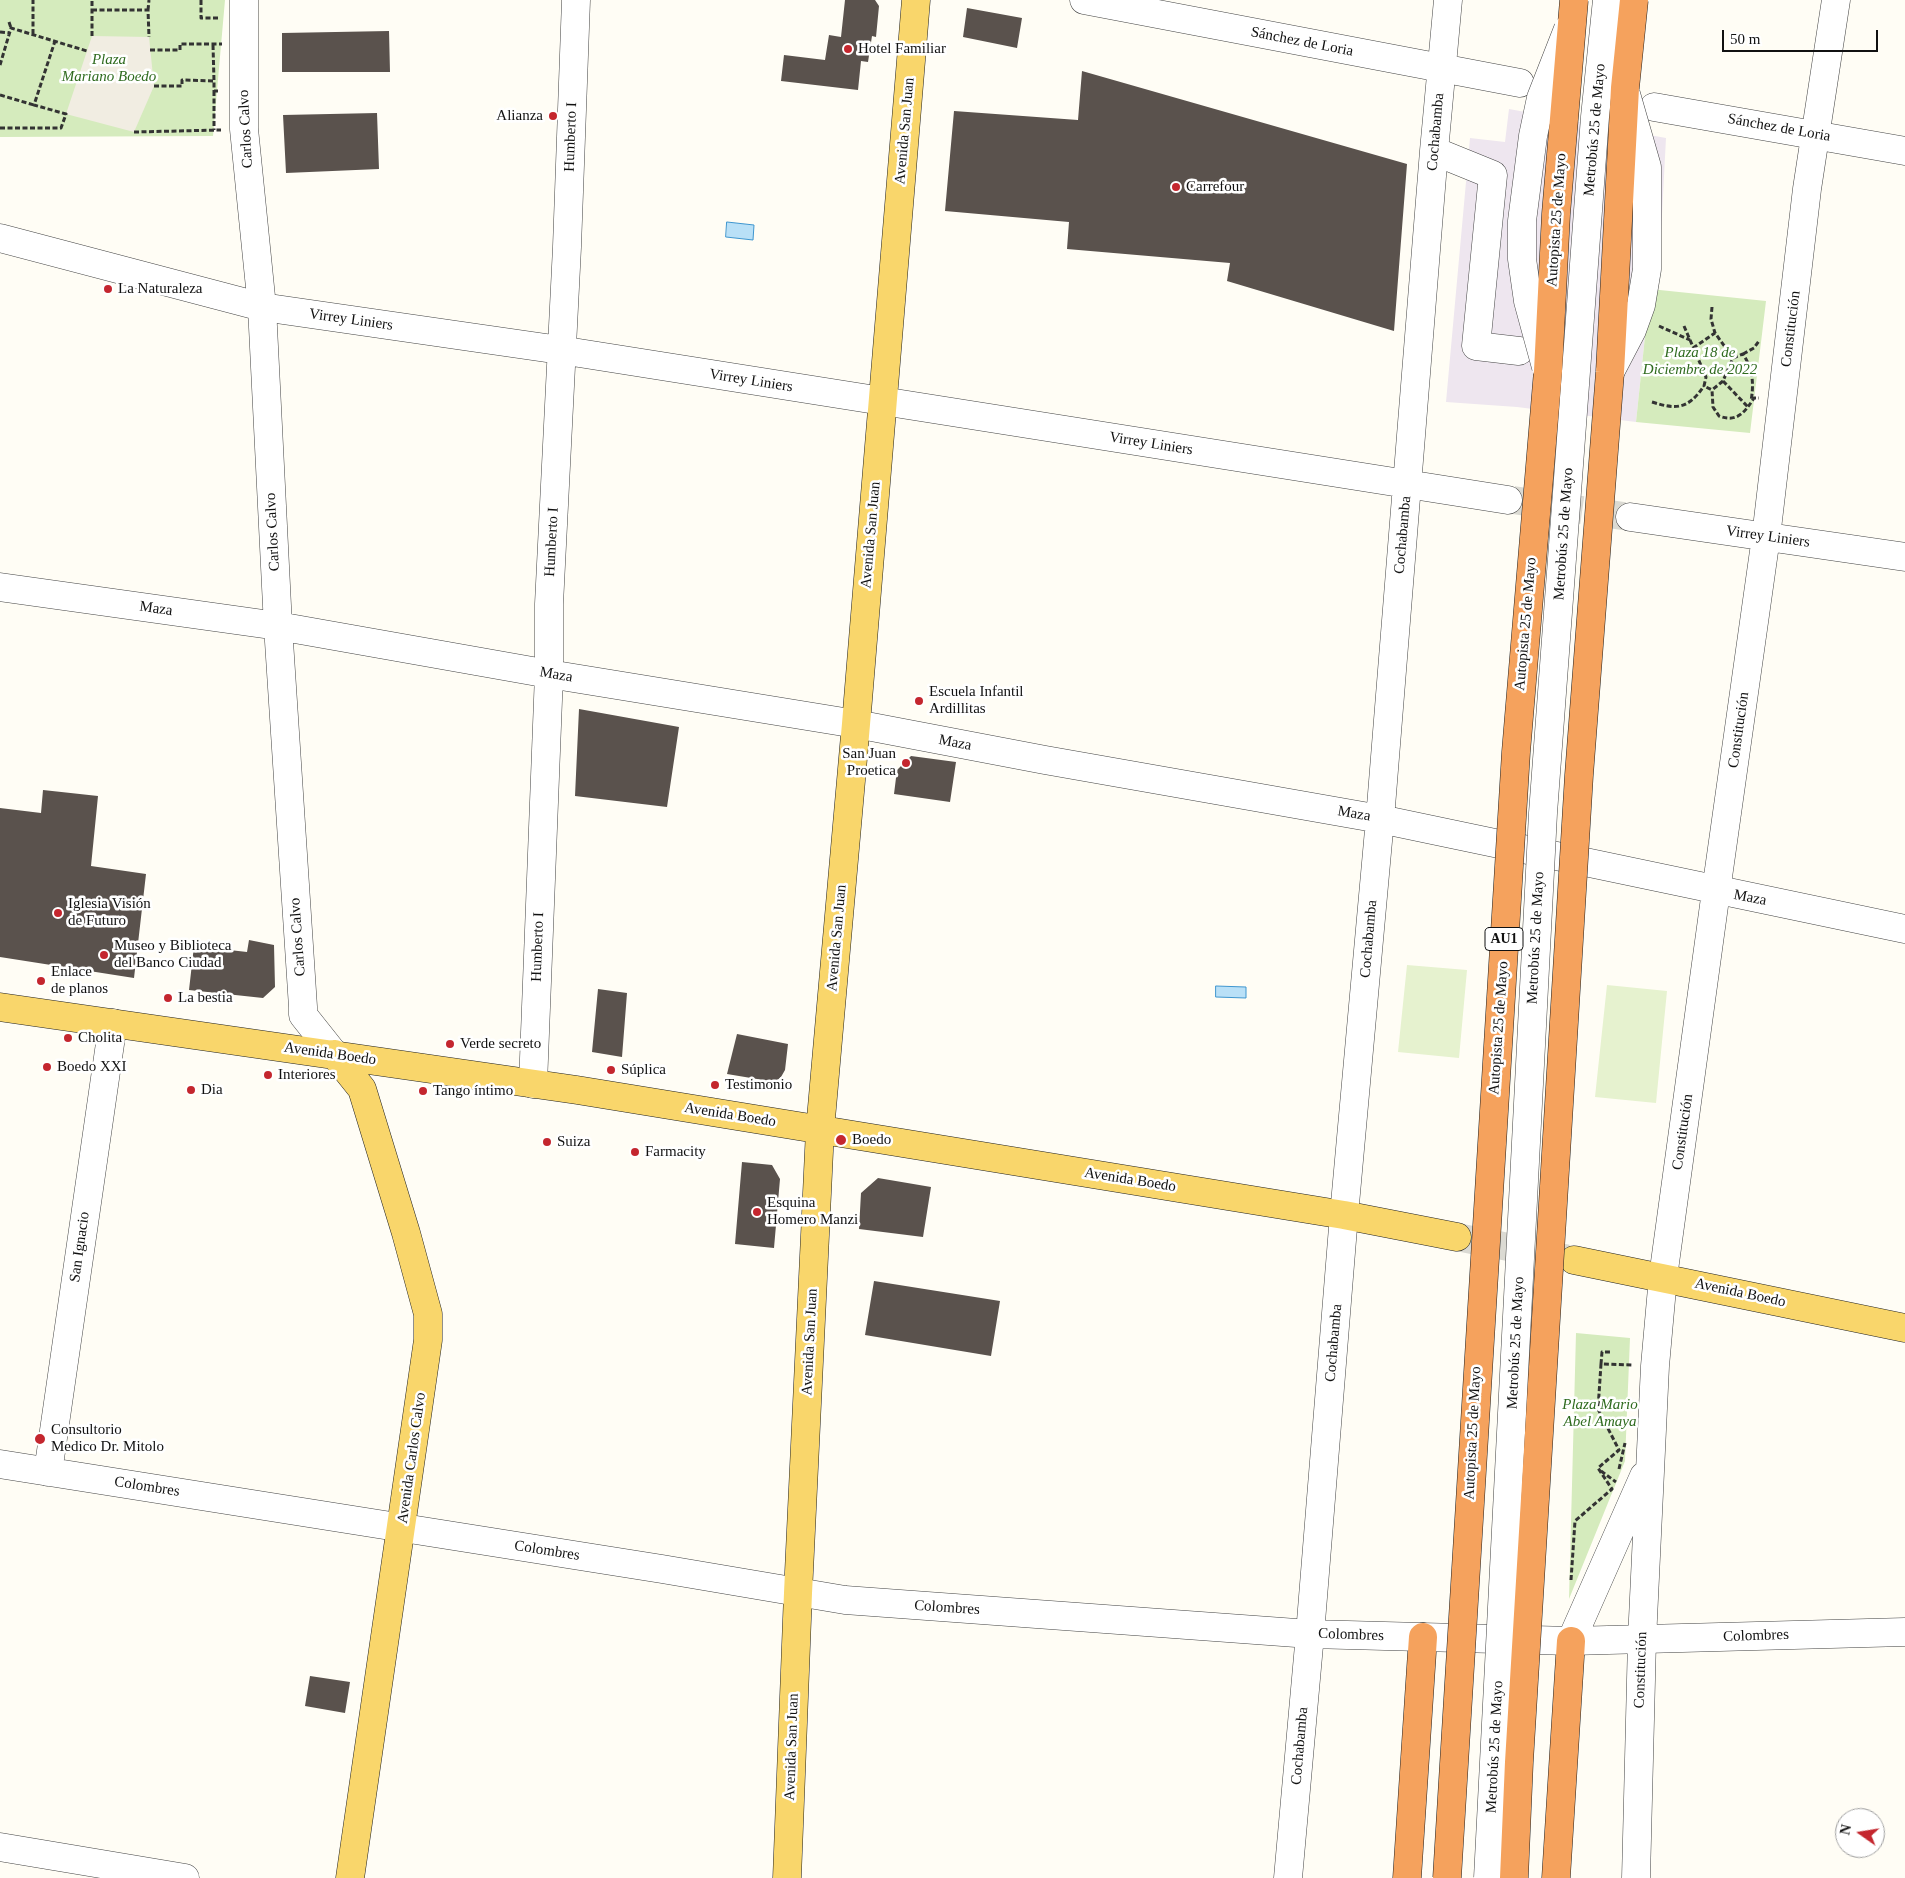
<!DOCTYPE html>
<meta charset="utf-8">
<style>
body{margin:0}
#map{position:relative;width:1905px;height:1878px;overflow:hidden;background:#fffdf5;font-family:Georgia,serif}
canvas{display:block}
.north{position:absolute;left:1835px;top:1808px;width:50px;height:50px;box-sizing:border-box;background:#fff;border:1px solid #a0a0a0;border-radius:50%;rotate:283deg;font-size:14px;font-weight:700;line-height:20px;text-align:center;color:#111}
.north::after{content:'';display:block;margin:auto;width:18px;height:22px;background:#c4262e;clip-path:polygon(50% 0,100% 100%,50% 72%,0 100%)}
.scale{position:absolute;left:1722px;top:30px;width:156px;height:22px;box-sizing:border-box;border:2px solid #111;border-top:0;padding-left:6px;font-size:15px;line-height:18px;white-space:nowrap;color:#111;-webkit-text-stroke:4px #fff;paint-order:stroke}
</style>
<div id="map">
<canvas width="1905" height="1878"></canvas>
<div class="north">N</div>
<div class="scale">50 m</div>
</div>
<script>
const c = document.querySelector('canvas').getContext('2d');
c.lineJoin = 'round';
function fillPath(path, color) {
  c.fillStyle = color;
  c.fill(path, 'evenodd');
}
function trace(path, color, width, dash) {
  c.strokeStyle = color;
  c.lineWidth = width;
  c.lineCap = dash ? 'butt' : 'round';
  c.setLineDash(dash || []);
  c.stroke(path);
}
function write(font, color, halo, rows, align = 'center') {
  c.font = font + ' Georgia,serif';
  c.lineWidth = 5;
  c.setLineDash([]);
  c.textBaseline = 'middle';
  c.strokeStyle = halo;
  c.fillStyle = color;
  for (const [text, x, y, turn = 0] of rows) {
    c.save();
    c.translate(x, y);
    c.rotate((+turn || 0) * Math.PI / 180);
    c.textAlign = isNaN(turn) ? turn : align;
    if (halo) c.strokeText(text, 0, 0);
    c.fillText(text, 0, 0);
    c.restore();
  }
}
fillPath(new Path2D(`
 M1509,109L1666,138L1658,290L1650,289L1636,422L1517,407L1446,402L1470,138L1505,142Z`), '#eee6ef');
fillPath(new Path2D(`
 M0,0H225L213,136L0,137Z
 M1650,289L1766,301L1750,433L1636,422Z
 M1576,1333L1630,1338L1625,1461L1569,1599Z`), '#d5ebbd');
fillPath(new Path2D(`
 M1407,965L1467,970L1459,1058L1398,1052Z
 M1607,985L1667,991L1656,1103L1595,1097Z`), '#e6f2cf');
fillPath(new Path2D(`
 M92,36L149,37L154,86L134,132L66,114Z`), '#f1ede2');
const water = new Path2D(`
 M727,222L754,225L753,240L726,237Z
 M1216,986L1246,987V998L1216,997Z`);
fillPath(water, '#b9e0f7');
trace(water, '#3f96cf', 1);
fillPath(new Path2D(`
 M845,0H875L879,6L876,37L872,36L868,62L861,61L858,90L781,81L784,55L825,60L829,35L841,37Z
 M967,8L1022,18L1017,48L963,37Z
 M389,31L390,72H282V33Z
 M1082,71L1407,164L1394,331L1227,281L1230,263L1067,249L1069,222L945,211L954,111L1078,120Z
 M377,113L379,169L286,173L283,115Z
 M579,709L679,727L667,807L575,796Z
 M911,756L956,762L950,802L894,794L897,770Z
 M43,790L98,796L91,866L146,874L134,978L0,957V808L41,813Z
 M249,940L274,945L275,987L263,998L189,990L194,946L247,952Z
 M598,989L627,993L622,1057L592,1052Z
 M737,1034L788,1044L785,1070L781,1077L775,1082L727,1074Z
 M742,1162L772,1165L780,1179L774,1248L735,1244Z
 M878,1178L931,1187L923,1237L859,1229L861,1193Z
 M874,1281L1000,1301L991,1356L865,1335Z
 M310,1676L350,1682L345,1713L305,1706Z`), '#5a524d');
trace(new Path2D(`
 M1513,500L1630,517`), '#dbdad3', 28, [28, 14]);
trace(new Path2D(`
 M1457,1237L1574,1260`), '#dbdad3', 28, [28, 14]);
const minor = new Path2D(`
 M244,0V129L262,307L278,626L303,1007V1015L334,1054
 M1084,0L1520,83
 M1654,107L1905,151
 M1434,151L1493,175L1476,346L1519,351
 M0,238L262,307L560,350L1508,500
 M1630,517L1905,557
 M0,587L278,626L549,674L856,724L1045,760L1380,819L1905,929
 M533,1084L549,674V604L567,247L576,0
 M0,1464L662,1569L845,1600L1310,1634L1571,1641L1905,1632
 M48,1472L113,1023
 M1571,1641L1644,1476
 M0,1847L185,1878
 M1288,1878L1310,1634L1344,1215L1380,819L1434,151L1448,0
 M1636,1878L1642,1640L1655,1366L1663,1277L1716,891L1766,537L1807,189L1836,0`);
const major = new Path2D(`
 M0,1007L577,1090L1344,1215L1457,1237
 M334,1054L362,1089L406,1233L428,1314V1340L350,1878
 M1574,1260L1905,1328
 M787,1878L798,1593L820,1130L856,724L916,0`);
const highway = new Path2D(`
 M1407,1878L1423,1637
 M1556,1878L1571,1641`);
trace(minor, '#444', 29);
trace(major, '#222', 29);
trace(highway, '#222', 29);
trace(new Path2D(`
 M201,0V18H220
 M92,10H148L149,37
 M148,10L149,0
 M9,22L11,28
 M0,32L10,33
 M33,34V0
 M92,36V0
 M213,45L214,81
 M150,50H180V44H222
 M0,65L11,28L87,51
 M154,86H182V80L214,81V91H220
 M214,91V130
 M0,95L34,105
 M0,128H61L66,114L34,105L55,41
 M134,132L221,130
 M1712,307L1711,319L1715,333
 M1659,326L1690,340
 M1684,326L1706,377L1704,386L1712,390L1713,407L1719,416C1737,423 1745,412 1754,398H1759
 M1693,348L1715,333L1733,358L1723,381L1712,390
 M1743,354L1754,348L1759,341
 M1733,358L1743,354C1753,369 1754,384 1751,401
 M1723,381L1748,407
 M1652,402C1677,410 1688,409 1704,386
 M1601,1364L1602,1352H1611
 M1619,1469L1625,1443
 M1601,1471L1616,1482
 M1571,1580L1575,1521L1612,1489L1598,1468L1619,1450L1598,1409L1601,1364L1632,1365`), '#333', 3, [5, 2.5]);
trace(minor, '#fff', 28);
trace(major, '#f9d66b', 28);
trace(highway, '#f5a25d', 28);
const minorBridge = new Path2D(`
 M1546,367L1528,301L1522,259V221L1533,136L1541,98L1568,29
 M1610,372L1632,330L1641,305L1647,269V167L1626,94
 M1488,1878L1543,813L1595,117L1607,0`);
const highwayBridge = new Path2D(`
 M1447,1878L1516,752L1548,371L1556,214L1574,0
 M1514,1878L1519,1762L1579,775L1610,372L1625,88L1634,0`);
trace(minorBridge, '#444', 29, []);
trace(highwayBridge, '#222', 29, []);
trace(minorBridge, '#fff', 28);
trace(highwayBridge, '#f5a25d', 28);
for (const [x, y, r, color] of [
 [848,49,5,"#c4262e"],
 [553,116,5,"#c4262e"],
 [1176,187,5,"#c4262e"],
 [108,289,5,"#c4262e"],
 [919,701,5,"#c4262e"],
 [906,763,5,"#c4262e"],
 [58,913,5,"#c4262e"],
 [104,955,5,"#c4262e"],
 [41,981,5,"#c4262e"],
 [168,998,5,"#c4262e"],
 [68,1038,5,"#c4262e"],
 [450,1044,5,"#c4262e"],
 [47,1067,5,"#c4262e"],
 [611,1070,5,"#c4262e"],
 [268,1075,5,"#c4262e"],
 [715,1085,5,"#c4262e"],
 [191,1090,5,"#c4262e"],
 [423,1091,5,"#c4262e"],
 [841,1140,6,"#c4262e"],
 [547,1142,5,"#c4262e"],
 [635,1152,5,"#c4262e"],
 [757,1212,5,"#c4262e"],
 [40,1439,6,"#c4262e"]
]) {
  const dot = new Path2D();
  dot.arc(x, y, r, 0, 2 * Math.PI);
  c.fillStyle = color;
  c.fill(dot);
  trace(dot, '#fff', 2);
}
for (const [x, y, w] of [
 [1504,939,38]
]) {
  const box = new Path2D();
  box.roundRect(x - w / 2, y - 11.5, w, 23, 4);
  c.fillStyle = '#fff';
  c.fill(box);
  trace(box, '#111', 1);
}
write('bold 14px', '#111', null, [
 ["AU1",1504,939]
]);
write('15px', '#111', '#fff', [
 ["Sánchez de Loria",1302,42,11],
 ["Sánchez de Loria",1779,128,10],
 ["Carlos Calvo",246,129,-93],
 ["Metrobús 25 de Mayo",1595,130,-85],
 ["Avenida San Juan",905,131,-85],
 ["Cochabamba",1436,132,-85],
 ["Humberto I",571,137,-88],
 ["Autopista 25 de Mayo",1557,220,-86],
 ["Virrey Liniers",351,320,8],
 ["Constitución",1791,329,-83],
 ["Virrey Liniers",751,381,9],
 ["Virrey Liniers",1151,444,9],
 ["Carlos Calvo",273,532,-93],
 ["Metrobús 25 de Mayo",1564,534,-86],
 ["Avenida San Juan",871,535,-85],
 ["Cochabamba",1403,535,-85],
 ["Virrey Liniers",1768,537,8],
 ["Humberto I",552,542,-87],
 ["Maza",156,609,8],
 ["Autopista 25 de Mayo",1526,624,-85],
 ["Maza",556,675,10],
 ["Constitución",1739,730,-82],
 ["Maza",955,743,11],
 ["Maza",1354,814,10],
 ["Maza",1750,898,11],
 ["Carlos Calvo",298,937,-94],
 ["Avenida San Juan",837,938,-85],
 ["Metrobús 25 de Mayo",1536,938,-87],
 ["Cochabamba",1369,939,-85],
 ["Humberto I",538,947,-88],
 ["Autopista 25 de Mayo",1499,1028,-86],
 ["Avenida Boedo",330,1054,8],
 ["Avenida Boedo",730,1115,9],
 ["Constitución",1683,1132,-82],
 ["Avenida Boedo",1130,1180,9],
 ["San Ignacio",80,1247,-82],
 ["Avenida Boedo",1740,1293,12],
 ["Avenida San Juan",810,1342,-87],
 ["Cochabamba",1334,1343,-85],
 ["Metrobús 25 de Mayo",1516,1343,-87],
 ["Autopista 25 de Mayo",1473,1433,-87],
 ["Avenida Carlos Calvo",412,1458,-82],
 ["Colombres",147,1487,9],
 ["Colombres",547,1551,9],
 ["Colombres",947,1608,4],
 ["Colombres",1351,1635,2],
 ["Colombres",1756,1636,-2],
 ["Constitución",1641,1670,-88],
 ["Cochabamba",1300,1746,-85],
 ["Avenida San Juan",792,1747,-88],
 ["Metrobús 25 de Mayo",1495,1747,-87]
]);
write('15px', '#111', '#fff', [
 ["Hotel Familiar",858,49],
 ["Alianza",543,116,"right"],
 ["Carrefour",1186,187],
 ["La Naturaleza",118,289],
 ["Escuela Infantil",929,692],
 ["Ardillitas",929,709],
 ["San Juan",896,754,"right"],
 ["Proetica",896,771,"right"],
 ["Iglesia Visión",68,904],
 ["de Futuro",68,921],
 ["Museo y Biblioteca",114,946],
 ["del Banco Ciudad",114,963],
 ["Enlace",51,972],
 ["de planos",51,989],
 ["La bestia",178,998],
 ["Cholita",78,1038],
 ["Verde secreto",460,1044],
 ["Boedo XXI",57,1067],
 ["Súplica",621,1070],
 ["Interiores",278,1075],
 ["Testimonio",725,1085],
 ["Dia",201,1090],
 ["Tango íntimo",433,1091],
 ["Boedo",852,1140],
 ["Suiza",557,1142],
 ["Farmacity",645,1152],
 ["Esquina",767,1203],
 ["Homero Manzi",767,1220],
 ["Consultorio",51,1430],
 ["Medico Dr. Mitolo",51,1447]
], 'left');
write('italic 15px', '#2f6b1f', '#fff', [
 ["Plaza",109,60],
 ["Mariano Boedo",109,77],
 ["Plaza 18 de",1700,353],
 ["Diciembre de 2022",1700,370],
 ["Plaza Mario",1600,1405],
 ["Abel Amaya",1600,1422]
]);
</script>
